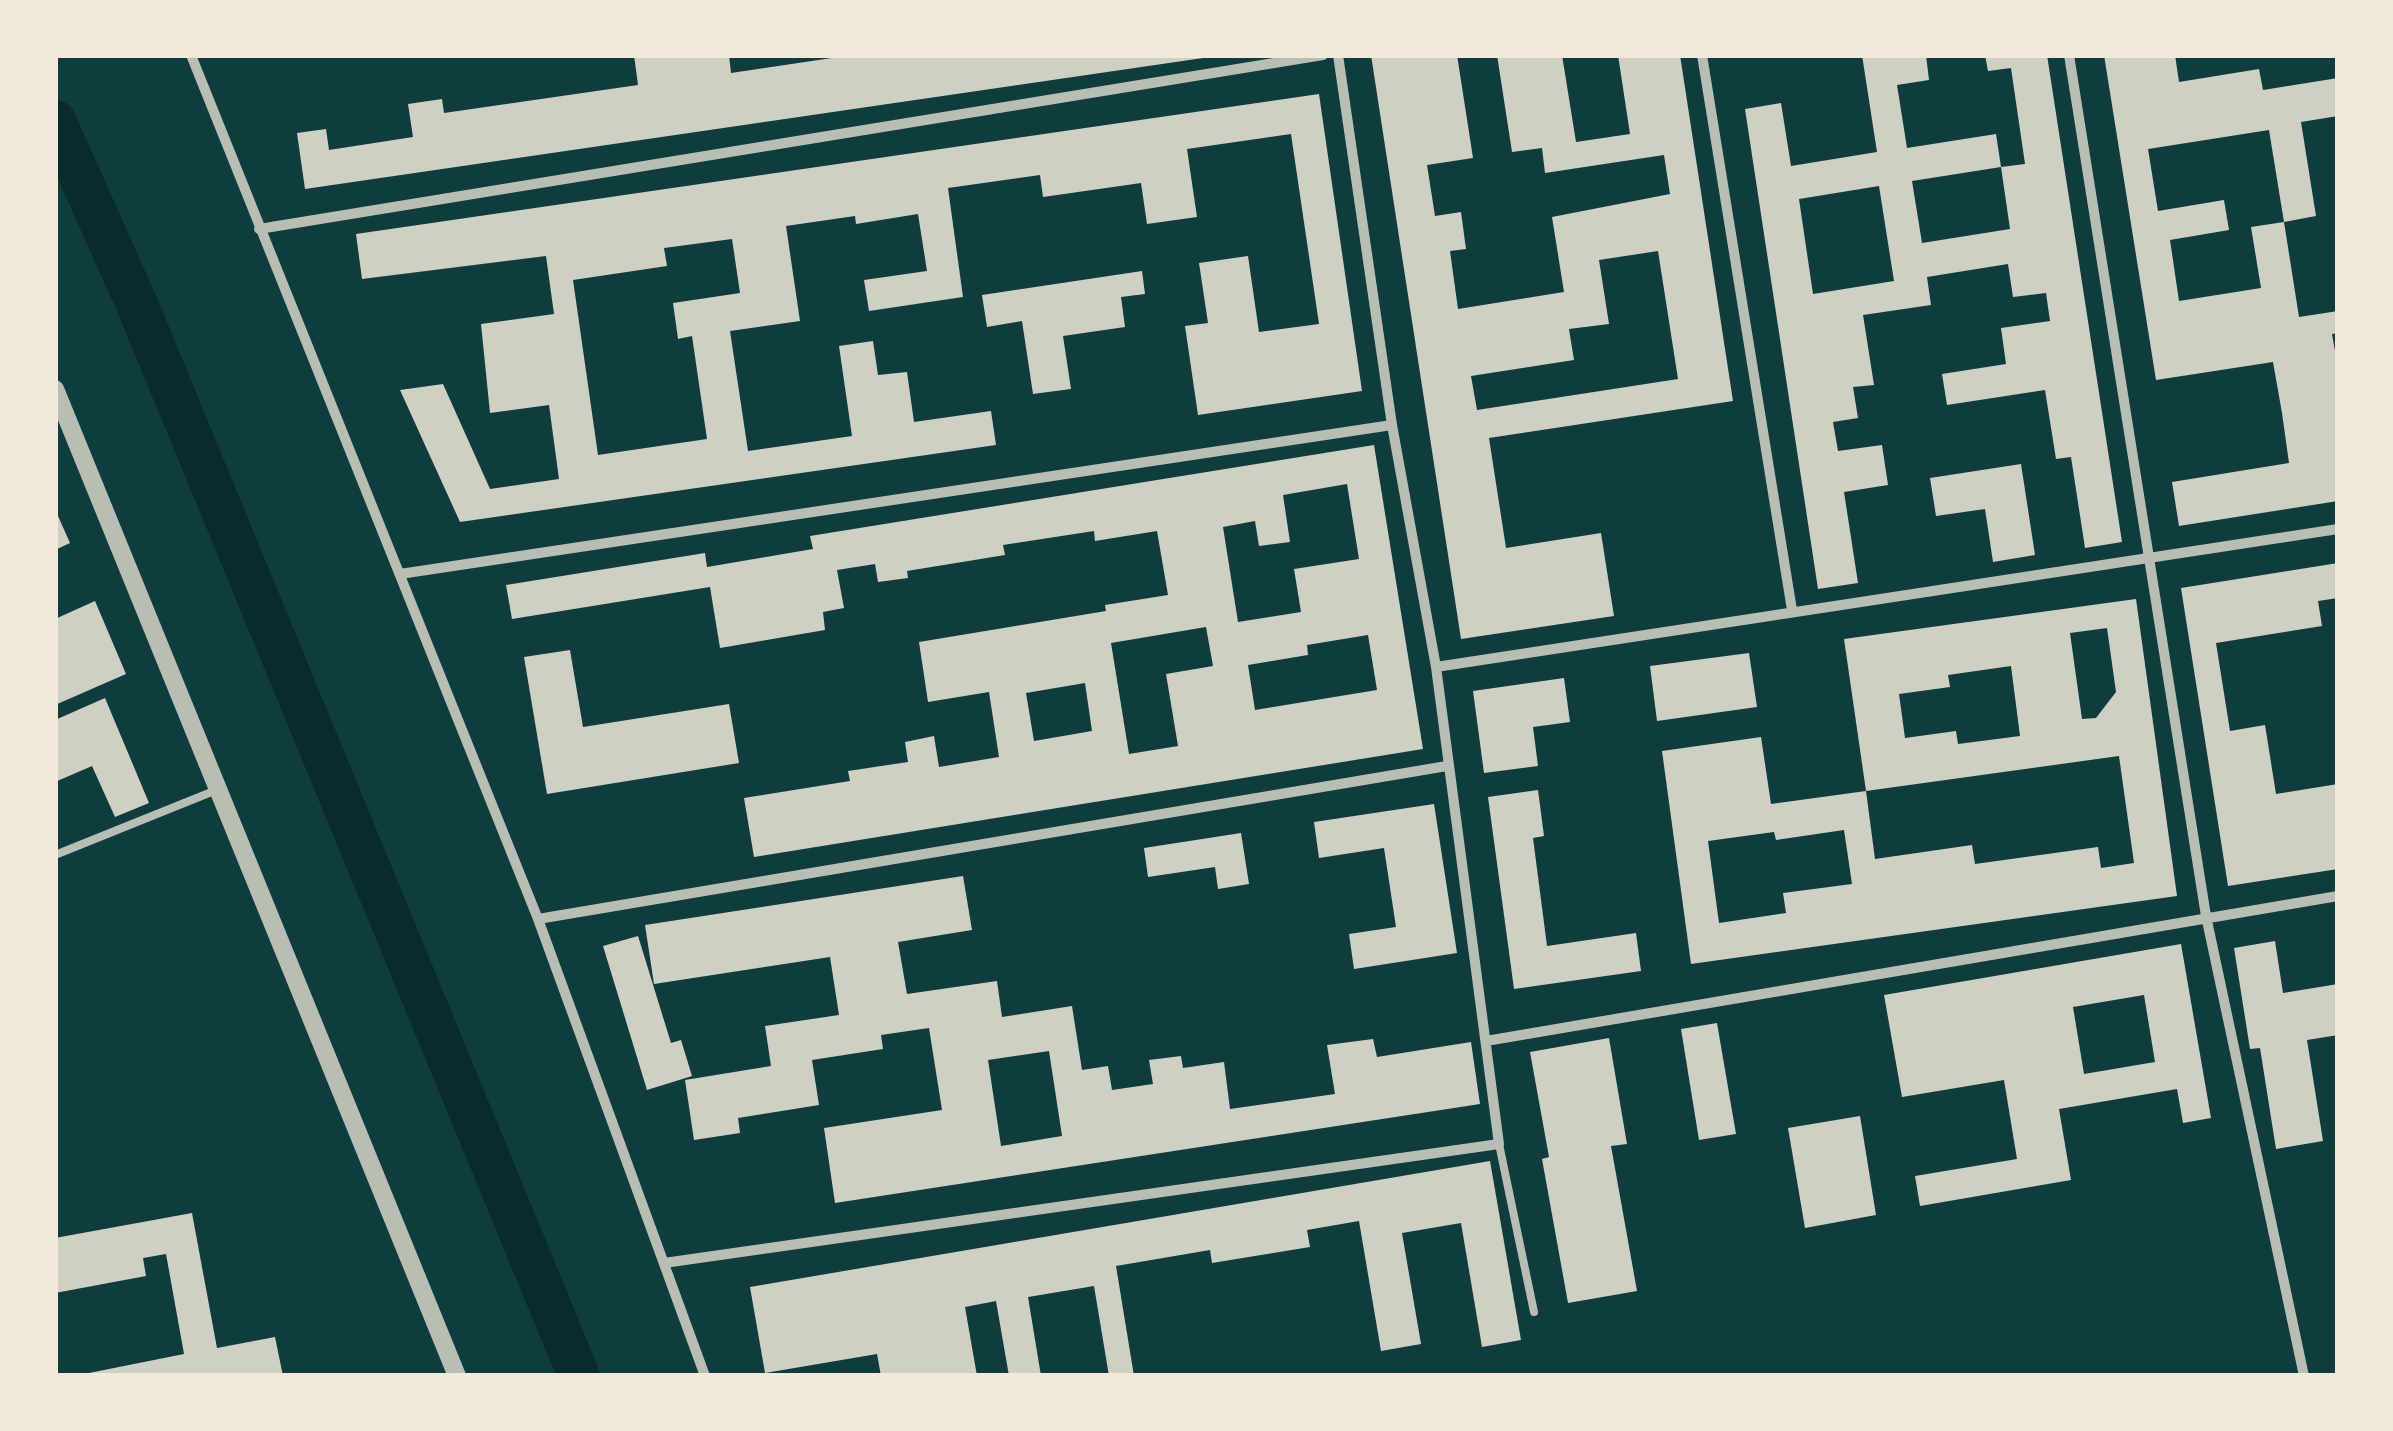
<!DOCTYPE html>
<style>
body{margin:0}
#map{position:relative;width:2393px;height:1431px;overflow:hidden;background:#0f3d3e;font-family:Cabin,sans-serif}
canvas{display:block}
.frame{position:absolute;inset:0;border:58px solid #f1e9da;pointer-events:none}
</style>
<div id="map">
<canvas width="2393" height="1431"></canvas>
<div class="frame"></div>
</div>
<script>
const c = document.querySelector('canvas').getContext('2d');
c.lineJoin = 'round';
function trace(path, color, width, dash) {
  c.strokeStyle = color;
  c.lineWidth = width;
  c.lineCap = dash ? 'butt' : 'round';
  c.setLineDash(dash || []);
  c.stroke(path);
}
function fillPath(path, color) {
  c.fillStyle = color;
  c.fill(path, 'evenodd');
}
trace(new Path2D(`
 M55,121L136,302L579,1376`), '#0a2a2b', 42);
fillPath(new Path2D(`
 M634,55H729L731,73L852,55L1210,57L305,189L297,133L326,129L329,150L413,137L408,104L442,99L444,113L638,85Z
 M1371,55H1457L1473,158L1427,165L1435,216L1461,212L1466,249L1450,251L1458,309L1564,292L1552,217L1670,194L1664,155L1545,173L1542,148L1512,152L1497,55H1562L1576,142L1630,134L1618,55H1680L1733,401L1489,438L1506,548L1601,533L1614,616L1461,639ZM1658,251L1678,379L1477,410L1471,376L1574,360L1569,329L1609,324L1599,260Z
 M1862,55H1926L1929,80L1897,85L1907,148L1996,134L2001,167L1912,181L1922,243L2010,229L2001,167L2025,164L2011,68L1988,71L1985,55H2047L2122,542L2085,548L2071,457L2056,459L2045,390L1947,405L1942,374L2006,364L2001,328L2050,321L2046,293L2013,297L2008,264L1927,277L1931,305L1863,315L1874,385L1853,387L1858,418L1833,422L1838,451L1882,445L1888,485L1844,492L1858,583L1818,589L1745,109L1781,103L1791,166L1877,152ZM1879,186L1894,281L1813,294L1799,199Z
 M2104,55H2175L2179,82L2259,69L2263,90L2338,78V116L2301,122L2316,216L2284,222L2269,130L2148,149L2158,211L2224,200L2229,230L2170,240L2179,301L2261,288L2251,227L2284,222L2299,317L2338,311V333L2332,334L2338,368V501L2179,526L2172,482L2289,463L2282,413L2273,362L2156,380Z
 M1319,94L1362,391L1198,415L1185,326L1208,323L1199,263L1248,256L1259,332L1319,324L1291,134L1187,149L1197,217L1147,224L1141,183L1043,197L1040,175L948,188L963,297L869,311L864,280L927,271L918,214L856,224L855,216L786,226L800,321L730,331L748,451L852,436L839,346L873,341L878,375L907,372L914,422L991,411L996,445L460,522L400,390L443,384L490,489L559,479L549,405L490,413L481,324L554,314L546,256L362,279L356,234ZM732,239L740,293L673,303L678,339L692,336L707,439L598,455L573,280L667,266L664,248Z
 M1142,271L1145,294L1121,297L1125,327L1063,336L1071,389L1033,394L1022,321L987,327L982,295Z
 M1374,445L1423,749L754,857L744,798L850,781L848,771L908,762L905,742L934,736L939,767L999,757L989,692L928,702L919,642L1106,611L1105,605L1168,595L1157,531L1095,541L1094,531L1003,545L1005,555L907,571L908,578L878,582L875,564L837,570L844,608L823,612L825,630L720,648L710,587L512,619L506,585L705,553L707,567L813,549L810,536ZM1347,484L1359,559L1294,569L1301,612L1238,622L1223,527L1255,521L1259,546L1290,542L1283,495ZM1206,627L1213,666L1166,674L1178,746L1129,754L1111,643ZM1368,635L1377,690L1255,710L1248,665L1308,655L1307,645ZM1085,683L1092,731L1034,741L1026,693Z
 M2021,464L2035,555L1993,562L1985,509L1936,516L1930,478Z
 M58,516L70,543L55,550V518Z
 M2338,563V598L2318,601L2322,626L2216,643L2230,731L2265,725L2276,794L2338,784V869L2228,886L2181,588Z
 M2136,599L2177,896L1691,964L1662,751L1761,737L1771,804L1866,791L1844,639ZM2107,628L2116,692L2096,718L2082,719L2070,633ZM2011,666L2020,736L1958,744L1956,731L1905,738L1899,694L1950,687L1948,675ZM2119,756L2134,863L2101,868L2098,847L1975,864L1972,845L1875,859L1866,791ZM1844,830L1852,884L1783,893L1786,913L1719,923L1708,841L1774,832L1776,840Z
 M95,601L126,674L55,705V619Z
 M570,650L583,727L729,704L739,763L547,794L524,657Z
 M1749,653L1757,707L1657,721L1650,666Z
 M1564,678L1570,722L1533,727L1538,766L1484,773L1473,691Z
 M105,698L149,803L115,817L92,766L55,782V720Z
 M1538,790L1544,836L1533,838L1547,946L1636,933L1641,971L1514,989L1488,797Z
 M1434,804L1457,953L1354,969L1349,934L1396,927L1384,848L1319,858L1314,822Z
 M1241,833L1249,884L1218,889L1215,867L1148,877L1144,848Z
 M963,876L972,930L898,942L907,994L997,981L1002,1017L1072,1006L1082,1070L1108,1066L1112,1090L1153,1084L1149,1060L1181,1056L1183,1068L1224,1062L1230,1109L1335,1094L1327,1045L1373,1039L1377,1057L1471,1042L1480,1104L835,1203L824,1128L942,1110L929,1028L881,1035L883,1049L812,1060L819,1105L738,1118L740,1133L694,1140L685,1080L771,1066L765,1026L839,1015L830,957L654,984L645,925ZM1049,1051L1062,1136L1001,1146L988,1060Z
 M638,936L671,1043L681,1040L692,1076L647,1090L603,946Z
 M2275,941L2283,993L2338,984V1035L2307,1040L2323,1141L2276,1149L2260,1048L2250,1049L2234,948Z
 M2181,944L2211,1118L2183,1123L2177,1089L2059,1109L2071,1180L1920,1206L1915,1176L2017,1159L2004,1080L1902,1097L1884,995ZM2144,995L2155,1062L2084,1074L2073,1007Z
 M1717,1023L1736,1134L1699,1140L1681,1029Z
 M1609,1038L1627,1144L1611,1146L1637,1291L1568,1303L1542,1159L1549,1157L1530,1052Z
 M1860,1116L1876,1215L1805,1228L1788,1128Z
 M1490,1161L1521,1340L1482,1347L1461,1223L1402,1233L1421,1344L1381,1351L1359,1221L1307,1230L1310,1247L1212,1263L1210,1250L1116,1266L1134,1376H1109L1094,1286L1028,1297L1041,1376H1009L996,1301L965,1307L977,1376H881L877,1354L765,1373L750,1287Z
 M192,1213L217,1348L275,1337L283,1376H74L184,1354L166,1254L143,1258L146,1276L55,1293V1238Z`), '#cfcfc3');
trace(new Path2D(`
 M55,855L219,789
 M1499,1144L1534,1312`), '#b8beb3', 8);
trace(new Path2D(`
 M191,55L538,919L705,1376
 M1702,55L1792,610
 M2069,55L2206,916L2304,1376
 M259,229L1323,55
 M400,574L1392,425
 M1436,667L2338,529
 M538,919L1447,766
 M1486,1041L2338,896
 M664,1263L1499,1144L1436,667L1392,425L1338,55`), '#b8beb3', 10);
trace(new Path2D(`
 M55,389L457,1376`), '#b8beb3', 18);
</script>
